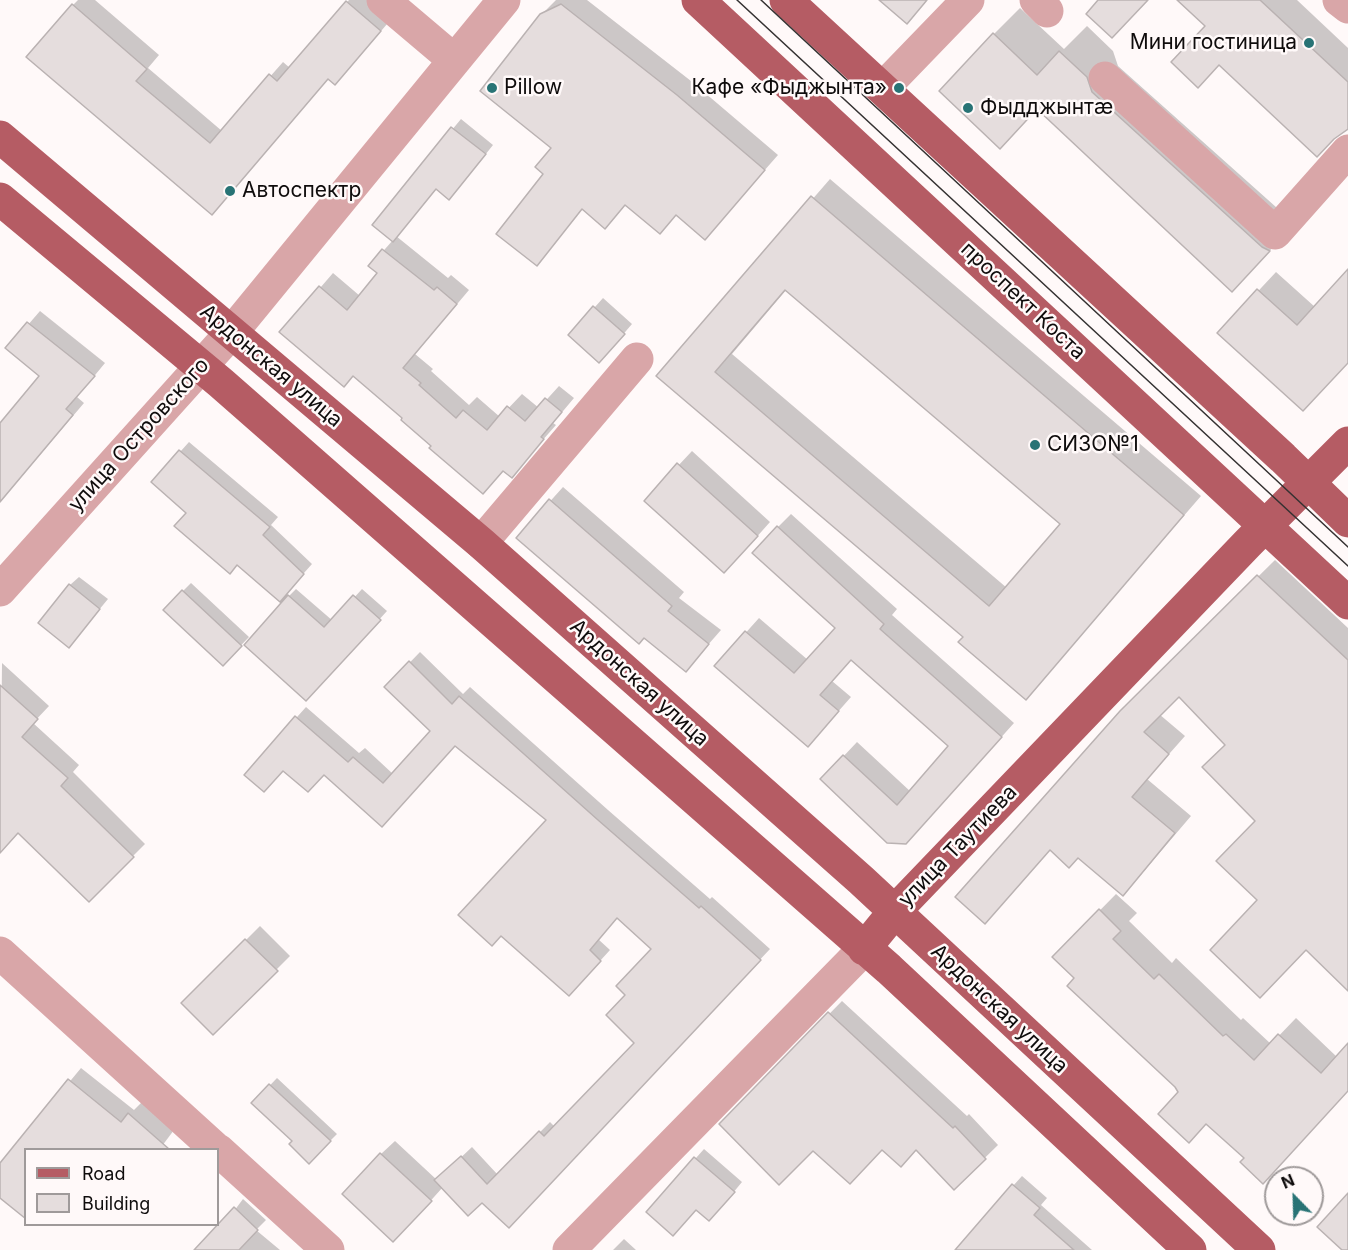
<!DOCTYPE html>
<meta charset="utf-8">
<style>
body{margin:0}
#map{position:relative;width:1348px;height:1250px;overflow:hidden;background:#fff9f9;font-family:Inter,sans-serif}
canvas{display:block}
.legend{position:absolute;left:24px;top:1148px;width:195px;height:78px;box-sizing:border-box;background:#fff9f9;border:2px solid #9f9a9a;margin:0;padding:8px 10px;list-style:none;font-size:18px;color:#0f0c0c}
.legend li{display:flex;align-items:center;gap:12px;height:30px}
.legend b{width:30px;border:2px solid #9f9a9a}
.north{position:absolute;left:1264px;top:1166px;width:60px;height:60px;box-sizing:border-box;background:#fff9f9;border:2px solid #9f9a9a;border-radius:50%;rotate:337deg;font-size:16px;font-weight:700;line-height:24px;text-align:center;color:#0f0c0c}
.north::after{content:'';display:block;margin:auto;width:21px;height:27px;background:#287375;clip-path:polygon(50% 0,100% 100%,50% 72%,0 100%)}
</style>
<div id="map">
<canvas width="1348" height="1250"></canvas>
<ul class="legend">
<li><b style="height:8px;background:#b55c64"></b>Road</li>
<li><b style="height:16px;background:#e5dddd"></b>Building</li>
</ul>
<div class="north">N</div>
</div>
<script>
const c = document.querySelector('canvas').getContext('2d');
c.lineJoin = 'round';
function fillPath(path, color) {
  c.fillStyle = color;
  c.fill(path, 'evenodd');
}
function trace(path, color, width, dash) {
  c.strokeStyle = color;
  c.lineWidth = width;
  c.lineCap = dash ? 'butt' : 'round';
  c.setLineDash(dash || []);
  c.stroke(path);
}
function write(font, color, halo, rows, align = 'center') {
  c.font = font + ' Inter,sans-serif';
  c.lineWidth = 5;
  c.setLineDash([]);
  c.textBaseline = 'middle';
  c.strokeStyle = halo;
  c.fillStyle = color;
  for (const [text, x, y, turn = 0] of rows) {
    c.save();
    c.translate(x, y);
    c.rotate((+turn || 0) * Math.PI / 180);
    c.textAlign = isNaN(turn) ? turn : align;
    if (halo) c.strokeText(text, 0, 0);
    c.fillText(text, 0, 0);
    c.restore();
  }
}
fillPath(new Path2D(`
 M78,0H95L159,55L148,68L222,131L283,62L290,68L349,0H373L393,17L348,70L329,78L212,213L73,5Z
 M556,0H587L691,81L778,155L705,238L677,214L626,204L605,227L583,208L537,264L545,174L553,148L541,15Z
 M1179,0H1297L1348,48V125L1207,26Z
 M1020,8L1064,49L1087,26L1113,51L1118,66L1295,224L1258,263L1038,108L1000,147L994,34Z
 M461,119L493,145L458,189L437,188L396,236L448,278L451,275L469,290L415,354L433,369L431,371L469,405L477,397L500,417L522,394L539,408L559,386L574,398L553,423L556,425L511,476L504,470L433,446L354,375L282,332L333,273L360,296L379,273L370,266L393,240L374,224Z
 M830,179L1201,496L1026,698L965,637L659,376ZM787,289L1062,524L1007,588L732,354Z
 M1348,271V362L1219,333L1276,272L1315,307Z
 M603,298L632,324L608,352L570,335Z
 M40,311L105,363L77,397L84,403L0,502V425L41,376L8,348Z
 M189,442L278,517L271,525L312,564L288,591L153,482Z
 M692,451L770,522L738,558L646,500Z
 M563,487L684,592L679,598L721,630L686,670L518,537Z
 M791,514L897,609L892,615L1014,723L919,829L822,779L857,742L911,792L950,746L852,659L832,681L851,697L821,731L716,666L759,618L808,660L837,628L778,527Z
 M1275,560L1348,628V978L1259,900L1257,821L1227,744L1179,695L1159,714L1185,736L1147,779L1191,816L1139,877L1123,894L1078,857L1051,849L985,922L1122,711Z
 M79,577L108,599L69,646L70,585Z
 M191,583L249,637L223,664L183,591Z
 M296,589L333,621L362,589L387,611L314,691L289,596Z
 M420,652L463,694L470,687L608,810L710,899L712,897L770,949L519,1216L443,1187L407,1227L381,1154L395,1141L437,1180L472,1147L498,1175L550,1122L555,1127L636,1043L627,994L653,949L618,917L598,939L610,950L579,984L548,819L455,744L392,815L323,774L283,769L246,774L306,707L359,753L365,748L393,774L432,731L386,687Z
 M2,663L49,706L33,723L79,765L73,772L145,844L89,900L19,831L0,851Z
 M1116,894L1137,913L1129,921L1172,963L1176,958L1241,1020L1243,1018L1271,1044L1296,1018L1337,1057L1348,1045V1090L1246,1158L1180,1092L1054,957Z
 M260,926L290,956L213,1033L183,1003Z
 M842,1001L967,1116L969,1114L998,1145L954,1188L917,1148L813,1149L721,1124Z
 M81,1068L134,1110L142,1102L174,1130L159,1150H26L0,1196V1166Z
 M277,1078L337,1134L309,1162L294,1141L253,1103Z
 M704,1149L742,1182L718,1211L697,1209L648,1212Z
 M1022,1176L1047,1198L1041,1205L1092,1250H955Z
 M243,1199L266,1220L256,1230L280,1250H205Z
 M624,1239L636,1250H613Z`), '#0003');
const building = new Path2D(`
 M879,0H927L907,24Z
 M1098,0H1148L1112,38L1086,14Z
 M1177,0H1260L1348,82V129L1334,139L1317,157L1219,65L1198,88L1171,62L1205,26Z
 M346,1L381,31L335,85L328,79L212,215L26,57L72,4L147,69L136,81L210,143L269,74L277,81Z
 M561,4L677,95L765,170L705,240L676,215L660,234L625,205L605,229L582,209L537,266L496,234L543,174L535,167L551,148L480,91L540,14Z
 M993,33L1037,75L1059,51L1087,77L1092,92L1262,247L1270,251L1232,292L1037,109L1000,149L939,91Z
 M451,127L486,154L449,200L436,189L393,242L372,225Z
 M811,196L1184,515L1026,700L958,642L963,637L656,376ZM785,290L1060,524L989,606L715,372Z
 M382,249L434,290L437,287L457,304L403,368L421,383L419,385L456,418L463,410L487,430L507,406L525,421L545,398L562,412L541,437L544,439L512,478L503,471L483,494L429,448L431,446L401,420L402,418L353,376L344,387L279,332L319,286L347,310L377,273L368,266Z
 M1348,269V363L1303,411L1217,333L1257,289L1297,325Z
 M593,306L625,334L599,363L568,335Z
 M27,322L95,376L66,409L73,415L0,502V423L39,376L5,348Z
 M179,450L270,527L263,535L304,574L280,602L237,565L230,574L174,526L186,513L151,482Z
 M677,463L758,536L724,573L644,501Z
 M549,499L672,606L668,611L709,644L686,672L644,638L639,644L516,538Z
 M777,526L884,624L880,629L1002,737L906,844L887,843L820,779L843,755L897,805L948,746L851,660L820,695L839,711L808,747L714,666L745,631L794,673L835,628L752,553Z
 M1257,575L1348,660V991L1306,950L1260,998L1210,950L1257,900L1216,861L1255,821L1202,767L1225,745L1179,697L1144,732L1169,754L1132,797L1175,833L1123,896L1078,858L1069,868L1050,850L985,924L955,897L1120,711Z
 M69,584L100,609L69,648L38,623Z
 M182,590L242,646L223,666L163,610Z
 M288,595L324,627L353,595L381,620L306,701L244,645Z
 M409,661L452,704L459,696L598,820L699,908L701,906L761,960L509,1228L482,1203L468,1216L434,1180L461,1156L487,1184L539,1131L544,1136L634,1043L606,1015L625,995L616,986L651,949L617,918L590,950L601,961L569,996L501,936L492,946L458,915L546,820L455,746L382,827L324,775L308,792L283,771L264,792L244,775L295,716L348,762L353,757L383,783L430,731L384,687Z
 M0,685L38,719L22,737L68,778L61,786L134,857L89,902L18,833L0,853Z
 M1099,909L1121,931L1113,939L1154,979L1159,974L1223,1036L1226,1034L1254,1060L1278,1034L1321,1073L1348,1043V1091L1263,1184L1240,1162L1244,1158L1206,1124L1189,1143L1158,1114L1178,1092L1175,1087L1067,986L1074,978L1052,957Z
 M245,939L278,971L213,1035L181,1003Z
 M828,1012L953,1128L955,1126L986,1159L954,1190L916,1150L901,1167L882,1150L850,1184L813,1151L779,1185L719,1124Z
 M68,1079L121,1122L128,1113L169,1149H26V1219L0,1198V1163Z
 M269,1084L331,1141L309,1164L289,1144L292,1141L251,1103Z
 M380,1153L432,1201L393,1242L342,1194Z
 M694,1157L735,1192L709,1221L696,1210L673,1236L646,1212Z
 M1012,1184L1040,1208L1034,1215L1074,1250H955Z
 M1348,1193V1250H1342L1317,1227Z
 M234,1207L258,1230L239,1250H194Z`);
fillPath(building, '#e5dddd');
trace(building, '#bab2b2', 1.5);
trace(new Path2D(`
 M383,0L454,60
 M1036,0L1047,11
 M1339,0L1348,7
 M1105,78L1275,233L1348,151
 M883,88L968,0
 M481,543L637,359
 M0,590L232,332L504,0
 M0,953L217,1150
 M218,1150L328,1250
 M569,1250L864,949`), '#d9a6a8', 33);
trace(new Path2D(`
 M698,0L1348,603
 M786,0L1283,458L1348,521
 M0,137L481,543L861,880L1259,1250
 M0,199L221,383L889,969L1190,1250
 M864,949L895,911L1248,543L1348,443`), '#b55c64', 33);
trace(new Path2D(`
 M737,0L1348,566
 M761,0L1348,547`), '#353232', 1.5);
for (const [x, y, r, color] of [
 [1309,43,6,"#287375"],
 [492,88,6,"#287375"],
 [899,88,6,"#287375"],
 [968,108,6,"#287375"],
 [230,191,6,"#287375"],
 [1035,445,6,"#287375"]
]) {
  const dot = new Path2D();
  dot.arc(x, y, r, 0, 2 * Math.PI);
  c.fillStyle = color;
  c.fill(dot);
  trace(dot, '#fff9f9', 2);
}
write('21px', '#0f0c0c', '#fff9f9', [
 ["Мини гостиница",1297,43,"right"],
 ["Pillow",504,88],
 ["Кафе «Фыджынта»",887,88,"right"],
 ["Фыдджынтӕ",980,108],
 ["Автоспектр",242,191],
 ["СИЗО№1",1047,445]
], 'left');
write('21px', '#0f0c0c', '#fff9f9', [
 ["проспект Коста",1023,301,43],
 ["Ардонская улица",271,366,40],
 ["улица Островского",139,435,-48],
 ["Ардонская улица",639,683,42],
 ["улица Таутиева",958,846,-46],
 ["Ардонская улица",999,1009,43]
]);
</script>
